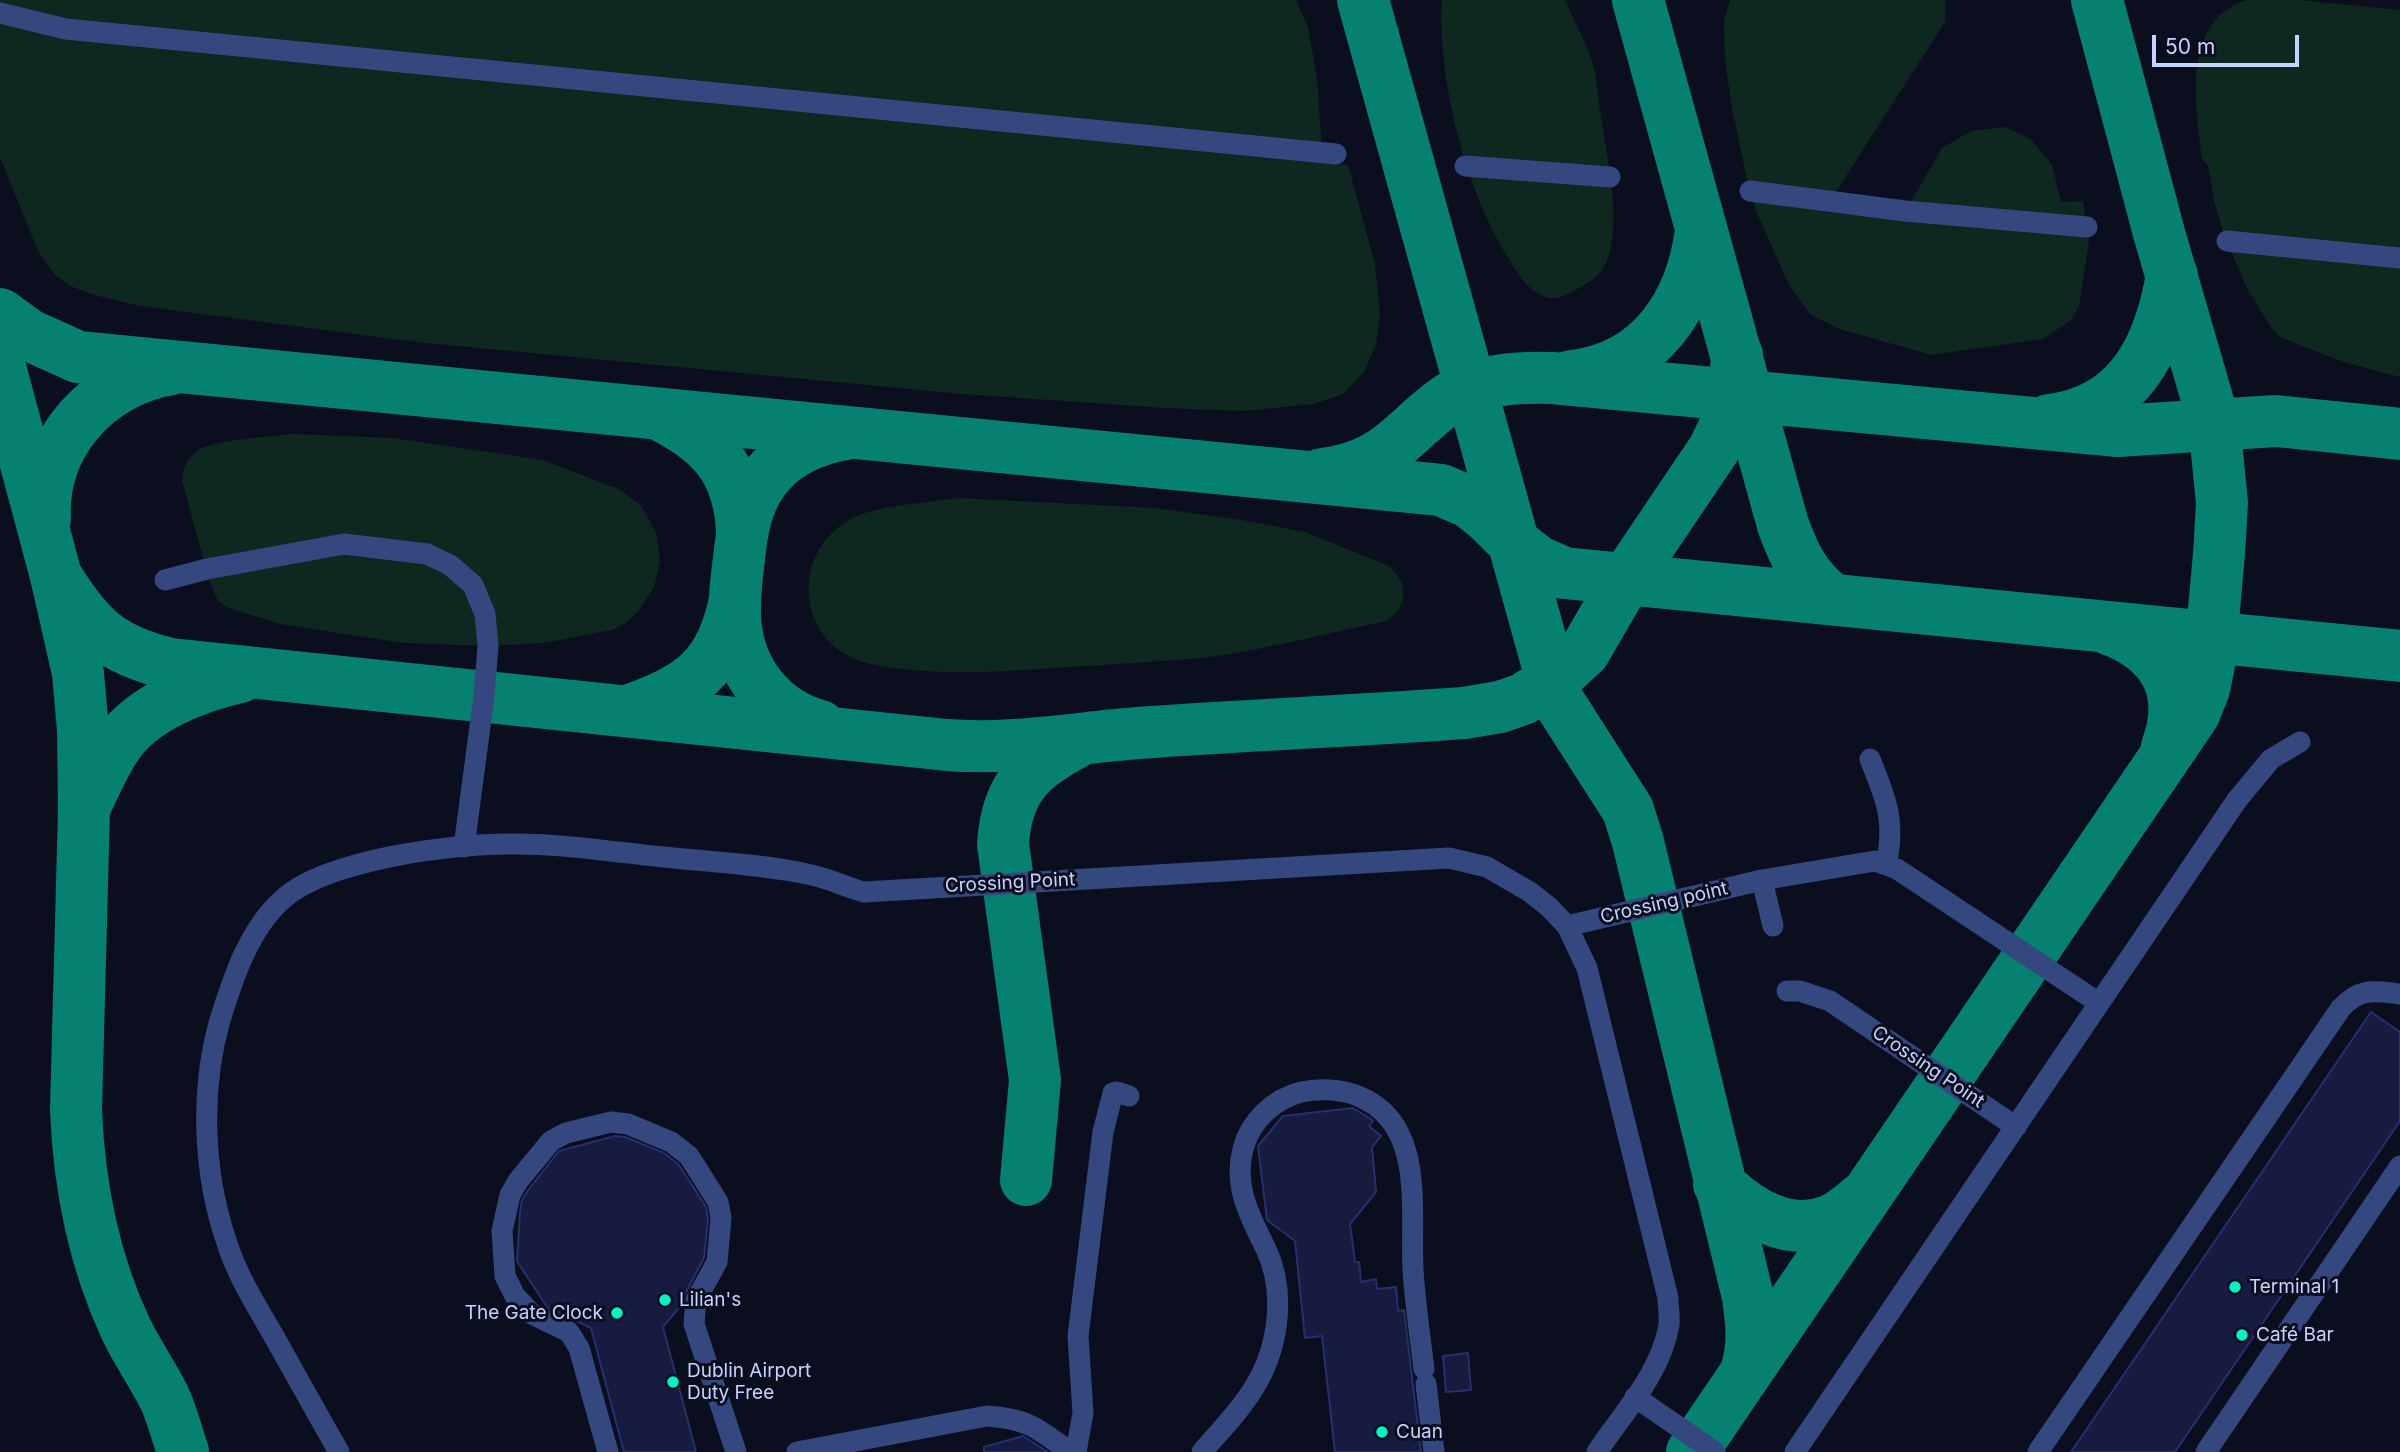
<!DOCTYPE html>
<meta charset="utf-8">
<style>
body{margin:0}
#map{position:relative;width:2400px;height:1452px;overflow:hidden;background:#0b0e1e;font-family:Inter,sans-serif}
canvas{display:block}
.scale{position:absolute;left:2152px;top:35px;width:147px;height:32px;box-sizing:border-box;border:4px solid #c8d2ff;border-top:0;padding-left:9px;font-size:21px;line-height:24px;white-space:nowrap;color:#c8d2ff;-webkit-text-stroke:5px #0b0e1e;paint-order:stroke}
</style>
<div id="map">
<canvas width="2400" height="1452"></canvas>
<div class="scale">50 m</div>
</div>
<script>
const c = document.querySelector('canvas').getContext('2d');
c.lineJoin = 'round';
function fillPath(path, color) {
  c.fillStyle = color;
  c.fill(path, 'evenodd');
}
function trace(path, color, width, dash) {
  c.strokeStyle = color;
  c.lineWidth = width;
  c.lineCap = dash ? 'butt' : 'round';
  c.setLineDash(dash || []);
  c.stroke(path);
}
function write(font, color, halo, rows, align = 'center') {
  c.font = font + ' Inter,sans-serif';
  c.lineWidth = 6;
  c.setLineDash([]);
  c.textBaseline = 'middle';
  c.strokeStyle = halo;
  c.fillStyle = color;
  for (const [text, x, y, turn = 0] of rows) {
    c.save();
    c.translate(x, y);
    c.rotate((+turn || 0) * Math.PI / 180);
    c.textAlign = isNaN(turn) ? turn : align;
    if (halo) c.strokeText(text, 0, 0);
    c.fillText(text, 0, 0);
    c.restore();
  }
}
fillPath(new Path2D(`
 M0,0H1296L1308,27L1317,78L1323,163L1348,165L1375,264L1380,315L1376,345L1364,372L1343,394L1313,404L1245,411L1166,408L962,394L416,342L140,306L94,295L70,286L54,274L38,251L0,157Z
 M1442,0H1565C1574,21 1586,42 1593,63C1597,80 1598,99 1601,116C1607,159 1623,222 1606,263C1601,275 1590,282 1579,288C1571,292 1559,300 1550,298C1529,293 1519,276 1509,259C1466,192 1437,79 1442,0Z
 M1730,0H1945V22L1823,212L1901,219L1942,148L1971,131L2005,127L2031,139L2052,165L2061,202L2083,201L2089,241L2079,306L2071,320L2043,339L1932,355L1839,329L1810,314L1789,285L1756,211L1746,175L1732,108L1725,60L1724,21Z
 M2247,0H2299L2400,10V377L2344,362L2304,347L2279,336L2270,326L2247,288L2223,232L2214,200L2208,166L2202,159C2196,105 2180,21 2247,0Z
 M293,434L392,438L543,460L621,490L641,506L656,532L660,561L654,587L639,611L626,623L612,630L543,643L488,646L403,643L280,624L229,608L218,601L209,580L182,480C183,469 187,458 197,451C214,439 270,437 293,434Z
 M957,498L1155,508L1242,520L1305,532L1387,565C1408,580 1410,607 1386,621C1328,633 1269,649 1209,657C1162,662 1114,664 1067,667C1002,672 935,677 871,664C799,649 786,557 849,520C874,505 927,503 957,498Z`), '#0e2820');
trace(new Path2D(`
 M1363,0L1557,699L1628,810L1638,842L1748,1297C1752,1325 1754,1345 1746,1372
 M1638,0L1783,525C1794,555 1805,579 1831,598
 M0,314L29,335L78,357L1441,490L1469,502L1488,517L1514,543L1537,561L1564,573L2400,656
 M0,367L56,576L78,673L83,730L84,809L76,1110C79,1185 93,1258 125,1327C136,1351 152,1373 164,1397C172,1414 177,1434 183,1452
 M1571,376C1651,368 1692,303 1701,230
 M658,414C711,440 739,469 742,531
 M2049,420C2130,411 2160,346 2172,275
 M1322,474C1348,471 1375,461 1395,444C1420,424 1441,398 1472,387C1498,378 1525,377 1552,378L2118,431L2276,421L2400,434
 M45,519C41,443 99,380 172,369
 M56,576C88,628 110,650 171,664L947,745C1010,750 1075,738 1138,733C1247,725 1355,721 1464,713L1500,707L1523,699L1552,681L1584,652L1627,578L1714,449L1730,415L1734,396L1737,355
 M2106,628C2163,648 2188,689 2167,747
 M627,711C690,690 722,668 735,599
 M820,726C774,714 742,675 736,628C733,605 736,581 739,559C742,527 748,495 771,471C791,449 818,439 846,434
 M86,804C96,784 105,761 119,742C145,707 198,686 240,677
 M1026,1180L1035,1080L1003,844C1007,783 1033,766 1082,739
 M1719,1184C1748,1212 1788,1237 1829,1221C1843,1216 1855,1204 1866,1195
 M1692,1452L2194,714L2204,689L2209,665L2219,554L2222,503L2216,442L2210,409L2159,233L2097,0`), '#068071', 52);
const building = new Path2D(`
 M2371,1012L2400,1032V1121L2175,1452H2071Z
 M1353,1108L1371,1119L1373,1121L1369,1126L1381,1136L1372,1147L1376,1192L1350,1224L1355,1262H1359L1361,1282L1376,1279L1377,1289L1396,1287L1398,1311L1404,1310L1421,1452H1335L1322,1336L1305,1338L1295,1241L1267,1220L1258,1146L1283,1116Z
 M615,1136L625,1137L664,1153L679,1165L706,1207L708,1219L704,1258L685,1294L683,1303L663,1327L696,1452H624L591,1328L547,1307L517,1261L520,1212L522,1200L529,1189L559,1151Z
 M1468,1353L1471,1390L1446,1392L1443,1356Z
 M1023,1436L1048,1452H984V1447Z`);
fillPath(building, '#171b40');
trace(building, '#282f6d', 2);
trace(new Path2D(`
 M0,13L66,29L1336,154
 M1465,166L1610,177
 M1750,191L1905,211L2087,227
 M2227,241L2400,258
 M165,580L207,569L344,544L427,554L450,565L473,585L485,614L488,646L484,696L464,847
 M1870,759C1886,798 1896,822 1886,865
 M1762,880L1773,926
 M1567,926L1762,880L1875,861L1897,869L2099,1003
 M1787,991H1800L1830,1001L2016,1127
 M1426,1384L1434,1452
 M1635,1397L1715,1452
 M339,1452C316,1412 294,1372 271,1331C254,1302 236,1273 226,1240C203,1172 200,1090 220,1020C233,978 249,929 283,899C326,860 450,844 508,844C559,843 612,852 664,857C711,862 760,864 807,874C826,877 845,887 864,892L1449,858L1487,867L1530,892L1549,907L1567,926L1587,968L1668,1298C1668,1307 1670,1317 1669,1325C1661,1373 1623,1413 1597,1452
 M608,1452L579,1348L569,1332L532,1314L515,1296L505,1276L502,1231L510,1195L518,1181L551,1141L566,1133L611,1122L628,1124L671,1142L689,1156L718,1202L721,1218L717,1262L696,1300L694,1324L736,1452
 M797,1452L987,1416C1029,1419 1037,1428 1070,1452
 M1076,1452L1083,1413L1078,1336L1103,1132L1113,1093L1117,1092L1129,1096
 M1202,1452C1220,1431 1241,1410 1255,1386C1279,1347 1286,1291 1266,1249C1250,1216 1233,1187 1243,1149C1250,1121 1274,1099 1301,1092C1318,1088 1341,1089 1358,1096C1426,1123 1410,1209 1413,1269C1415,1303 1420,1336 1424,1369
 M1795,1452L2237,800L2271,759L2300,742
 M2038,1452L2341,1008C2361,987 2374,991 2400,994
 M2206,1452L2400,1166`), '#34487f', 21);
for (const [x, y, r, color] of [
 [2235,1287,7,"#00f3c4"],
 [665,1300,7,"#00f3c4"],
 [617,1313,7,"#00f3c4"],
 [2242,1335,7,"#00f3c4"],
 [673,1382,7,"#00f3c4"],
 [1382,1432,7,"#00f3c4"]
]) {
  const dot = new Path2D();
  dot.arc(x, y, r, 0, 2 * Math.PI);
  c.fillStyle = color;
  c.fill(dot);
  trace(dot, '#0b0e1e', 2.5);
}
write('19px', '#c8d2ff', '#0b0e1e', [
 ["Crossing Point",1010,883,-3],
 ["Crossing point",1664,903,-13],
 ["Crossing Point",1928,1067,34]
]);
write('19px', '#c8d2ff', '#0b0e1e', [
 ["Terminal 1",2249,1287],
 ["Lilian's",679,1300],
 ["The Gate Clock",603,1313,"right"],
 ["Café Bar",2256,1335],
 ["Dublin Airport",687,1371],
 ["Duty Free",687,1393],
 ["Cuan",1396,1432]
], 'left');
</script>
